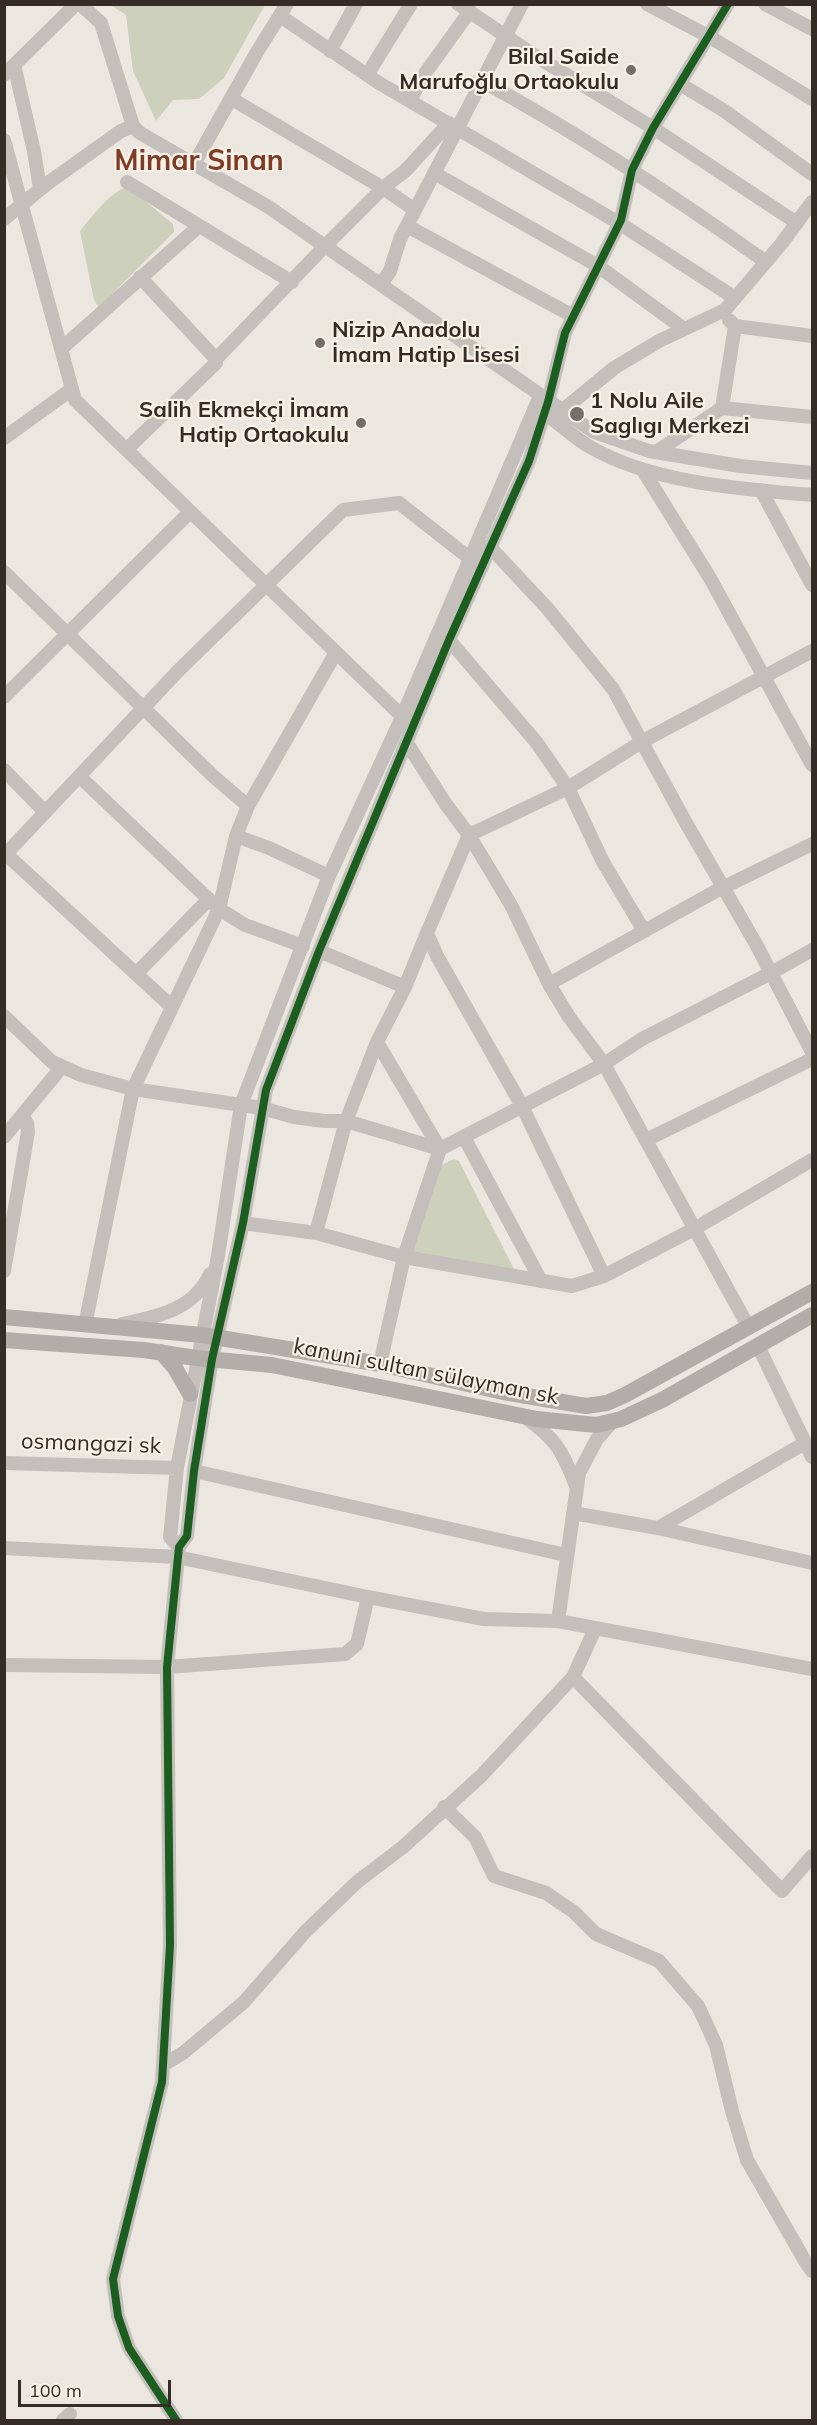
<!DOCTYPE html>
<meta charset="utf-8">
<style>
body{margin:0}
#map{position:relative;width:817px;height:2425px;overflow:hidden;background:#ece6e0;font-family:Mulish,sans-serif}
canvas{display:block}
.frame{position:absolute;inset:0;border:6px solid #352c28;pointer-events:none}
.scale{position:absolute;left:18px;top:2380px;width:153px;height:27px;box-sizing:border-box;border:3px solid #352c28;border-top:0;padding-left:8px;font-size:18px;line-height:21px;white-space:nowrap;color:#352c28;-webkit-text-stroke:4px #f8f1e8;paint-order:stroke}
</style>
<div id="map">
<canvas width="817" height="2425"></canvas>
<div class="frame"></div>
<div class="scale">100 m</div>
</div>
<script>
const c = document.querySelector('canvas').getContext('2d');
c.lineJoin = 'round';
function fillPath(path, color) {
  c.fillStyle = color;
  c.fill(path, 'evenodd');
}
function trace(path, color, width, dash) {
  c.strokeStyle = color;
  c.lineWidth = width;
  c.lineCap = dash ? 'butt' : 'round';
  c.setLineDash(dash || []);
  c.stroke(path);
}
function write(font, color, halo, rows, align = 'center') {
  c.font = font + ' Mulish,sans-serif';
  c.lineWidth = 4.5;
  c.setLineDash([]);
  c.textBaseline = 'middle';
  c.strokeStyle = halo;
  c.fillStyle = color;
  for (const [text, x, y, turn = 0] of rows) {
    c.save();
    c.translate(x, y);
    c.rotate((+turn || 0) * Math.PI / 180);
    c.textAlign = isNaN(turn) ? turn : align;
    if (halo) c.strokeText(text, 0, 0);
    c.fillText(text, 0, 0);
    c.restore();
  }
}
fillPath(new Path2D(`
 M111,5H265L224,78L199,99L173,100L156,121L133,71L126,15Z
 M128,187L173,224L174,232L99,307L94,300L80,231C91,218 111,190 128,187Z
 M454,1159L459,1161L514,1269L411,1256L433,1169Z`), '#cdd0bb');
trace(new Path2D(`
 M80,4L101,23L133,126L140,133L267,206L594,432L649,451L740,466L812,473
 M458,4L534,55L653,128L797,223
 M647,4L710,37L812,99
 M765,4L812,29
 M280,16L379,83L619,223L735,298
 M330,51L356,4
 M14,65L34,151L40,189
 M4,75L76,4
 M367,75L411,4
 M482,81C580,134 675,197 766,262
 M680,84L723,110L812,174
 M232,99L383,188L415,210
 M410,100L426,72L470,11
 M4,140L75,400L407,721
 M194,164L257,52L287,4
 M434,173L598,266L684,329
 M127,182L292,282
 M4,219L48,183L121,131L133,126
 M407,226L573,316
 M140,277L216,359
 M382,283L390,271L400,239L522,4
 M729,320L735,326L812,336
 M61,349L199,226
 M722,408L812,417
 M540,410C558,422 574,438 592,448C653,483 743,489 812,495
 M563,410L614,368L659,341L725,310L782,243L812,202
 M4,438L72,389
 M127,449L216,363V359L326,245L383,188L406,170L449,123
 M656,452L722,408L735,326
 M644,472L710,578L812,765
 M761,490L812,585
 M489,546L548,609L613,689L686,823L756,944L812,1052
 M4,572L213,776L248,806
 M449,640L537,743L568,788L603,862L644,931
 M4,697L190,512
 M407,743L445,803L469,835L511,905L549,984L569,1017L604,1064L748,1326
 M4,770L45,812
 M79,776L219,909L245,925L303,946
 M236,836L269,848L329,876
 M6,854L172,1007
 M4,856L179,670L343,510L399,503L477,564
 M319,951L405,987
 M136,974L209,899
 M549,984L716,891L812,844
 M4,1016L52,1062L81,1075L133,1089L262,1108L294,1117L324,1121H346L440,1149L604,1064L642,1039L771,973L812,950
 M4,1137L61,1068
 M464,1137L541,1281
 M646,1140L812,1059
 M243,1223L316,1233L404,1257L572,1286L604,1276L694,1229L812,1160
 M316,1233L346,1121L377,1042
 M4,1271L28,1132L27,1123L22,1116
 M604,1276L522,1106L437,956L427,933L469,835L568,788L643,741L812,651
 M122,1324C156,1317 194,1310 210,1274
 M85,1325L133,1089L219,909L236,836L248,806L335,654
 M758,1346L812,1457
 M380,1364L404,1257L440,1149L377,1042L405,987L427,933
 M525,1417C556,1439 562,1450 576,1486
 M805,1443L658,1528L812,1563
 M4,1463L177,1468
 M194,1471L566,1555
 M573,1513L658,1528
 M179,1547L170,1537L177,1468L218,1256L241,1105L329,876L402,717L540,396
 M4,1548L177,1557L368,1597L484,1619L558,1621L812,1669
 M558,1621L579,1473L597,1439L612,1422
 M595,1629L573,1677L782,1891L812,1856
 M4,1665L167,1667L345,1654L357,1644L368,1597
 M444,1807L475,1837L494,1876L546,1893L574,1912L596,1934L659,1961L698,2006L716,2045L732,2111L747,2160L805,2261L812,2271
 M163,2065L183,2053L244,2002L305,1932L357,1882L403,1847L481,1776L573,1677
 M63,2420L70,2414
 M176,2420L129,2348L118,2316L113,2279L162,2082L170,1945L167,1667L179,1547L187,1536L194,1471L212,1359L243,1223L266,1090L319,951L449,640L529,461L548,402L565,333L621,220L632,170L653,128L728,4`), '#c4bfba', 14);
trace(new Path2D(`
 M4,1317L202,1335L380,1364L503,1392L586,1406L607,1403L625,1395L812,1292
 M4,1340L144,1350L196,1358L272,1365L537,1419L596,1425L621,1419L662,1400L812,1315
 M161,1352L175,1368L190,1394`), '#b3ada9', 16);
trace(new Path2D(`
 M176,2420L129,2348L118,2316L113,2279L162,2082L170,1945L167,1667L179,1547L187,1536L194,1471L212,1359L243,1223L266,1090L319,951L449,640L529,461L548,402L565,333L621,220L632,170L653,128L728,4`), '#1b5e20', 8);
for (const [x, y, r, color] of [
 [631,70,6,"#756d68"],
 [320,343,6,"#756d68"],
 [577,414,8,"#756d68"],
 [361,423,6,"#756d68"]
]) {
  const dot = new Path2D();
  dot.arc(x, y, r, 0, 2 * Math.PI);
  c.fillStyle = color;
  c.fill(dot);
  trace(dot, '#f8f1e8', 2);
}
write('bold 22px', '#352c28', '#f8f1e8', [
 ["Bilal Saide",619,57],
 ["Marufoğlu Ortaokulu",619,82],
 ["Nizip Anadolu",332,330,"left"],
 ["İmam Hatip Lisesi",332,355,"left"],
 ["1 Nolu Aile",590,401,"left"],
 ["Saglıgı Merkezi",590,426,"left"],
 ["Salih Ekmekçi İmam",349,410],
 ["Hatip Ortaokulu",349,435]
], 'right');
write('22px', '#352c28', '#f8f1e8', [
 ["kanuni sultan sülayman sk",426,1372,11],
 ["osmangazi sk",91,1444,2]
]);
write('bold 28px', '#7e3c27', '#f8f1e8', [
 ["Mimar Sinan",199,162]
]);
</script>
